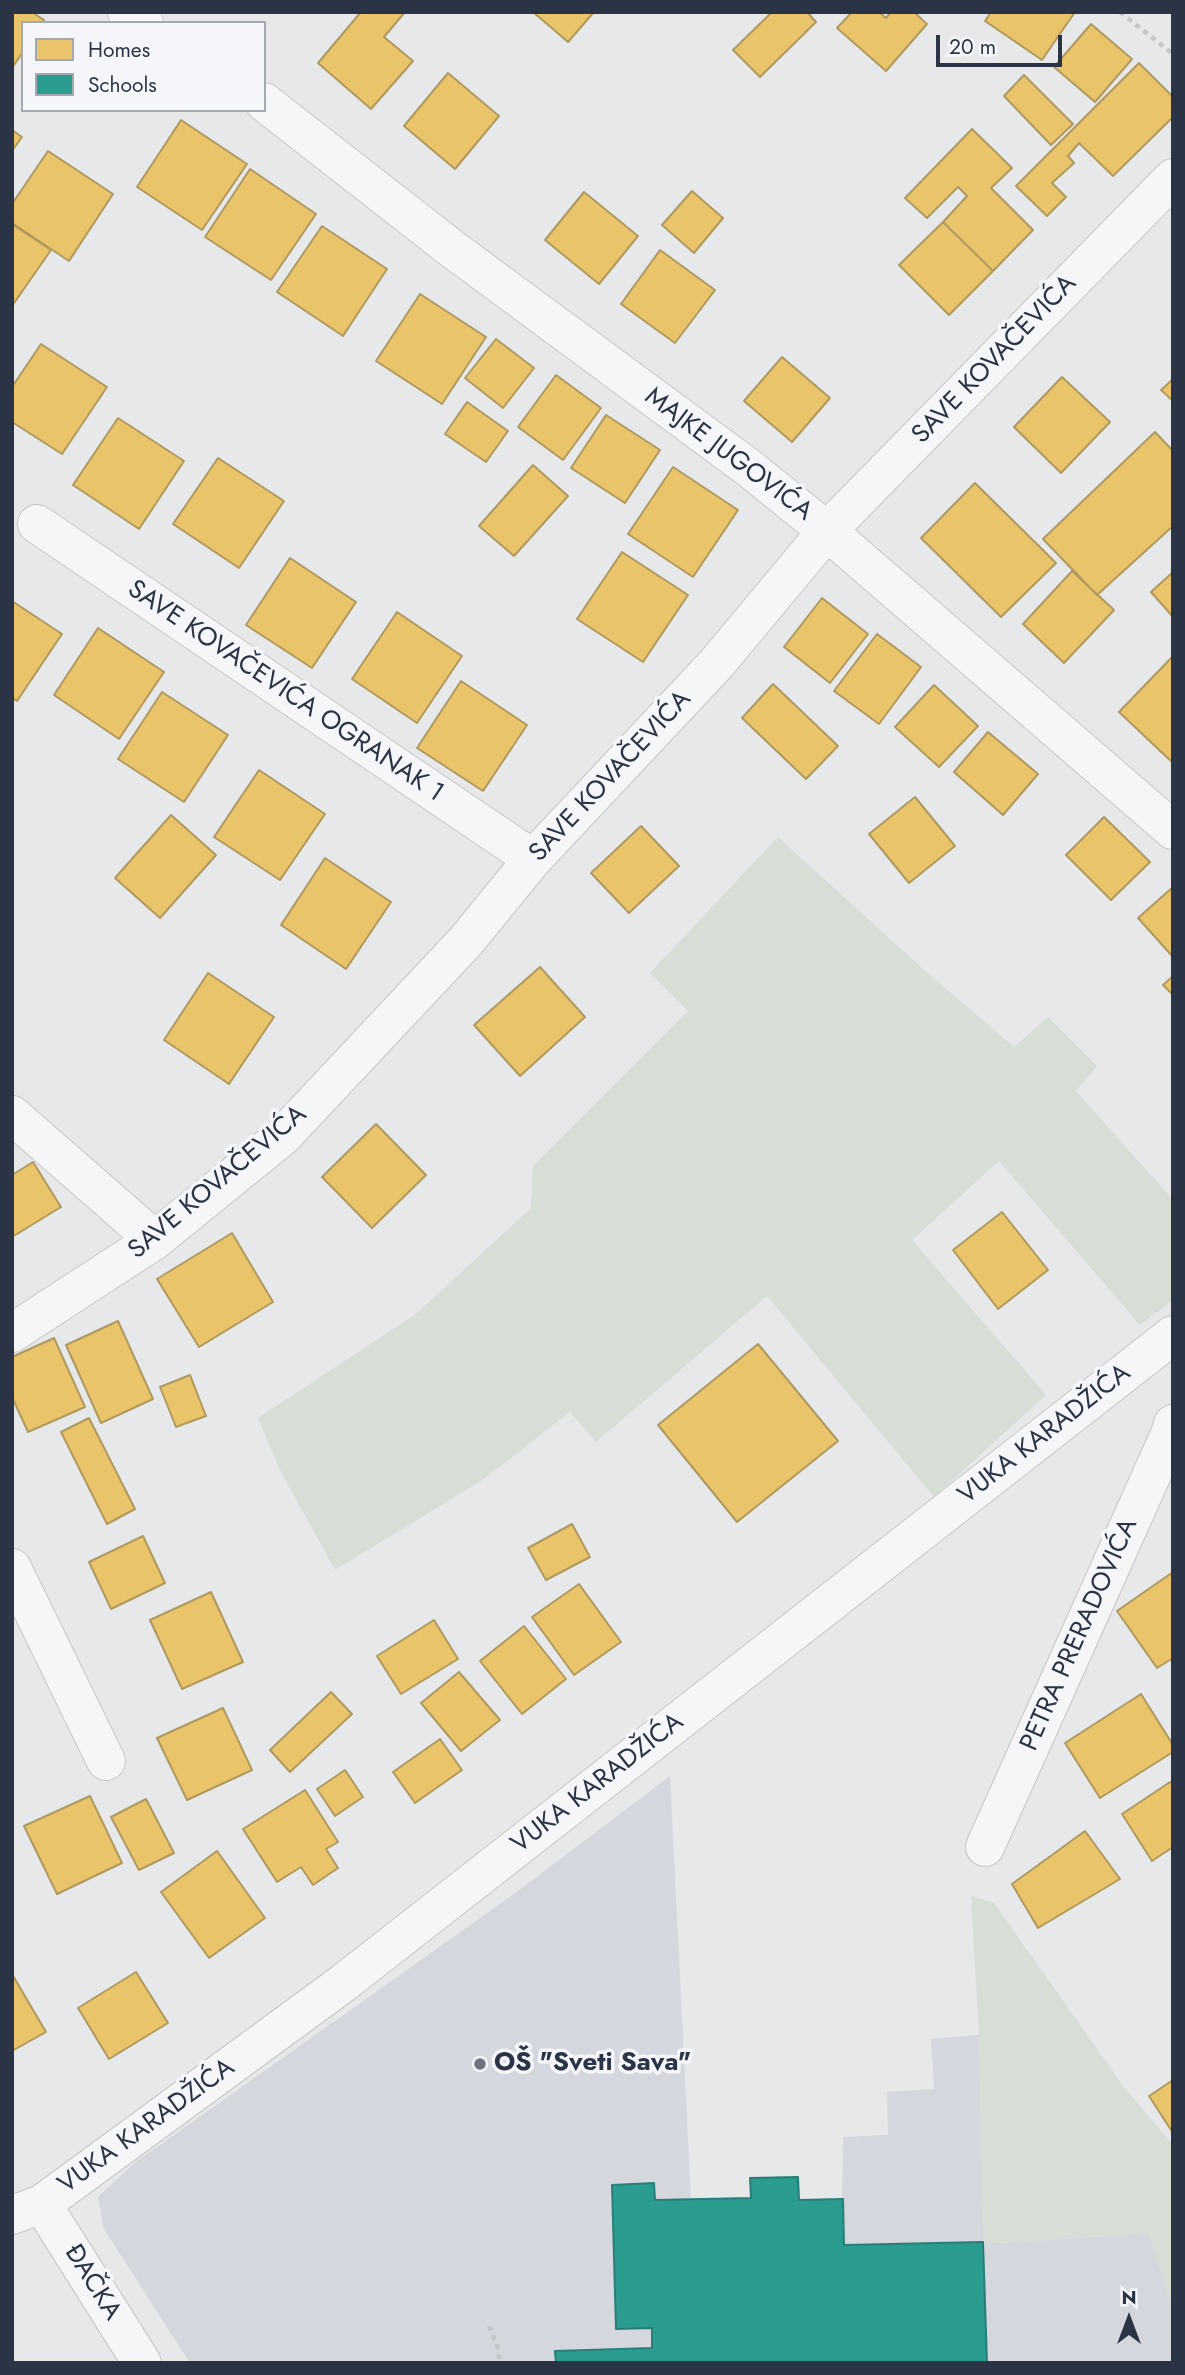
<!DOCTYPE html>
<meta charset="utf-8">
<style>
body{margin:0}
#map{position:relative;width:1185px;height:2375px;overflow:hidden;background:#e6e8ea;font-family:Jost,sans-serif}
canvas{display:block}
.frame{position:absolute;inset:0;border:14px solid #2b3445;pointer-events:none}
.legend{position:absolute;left:21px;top:21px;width:245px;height:91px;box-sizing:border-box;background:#f4f6f9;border:2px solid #a4a8b1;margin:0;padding:9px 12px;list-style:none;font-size:21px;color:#2b3445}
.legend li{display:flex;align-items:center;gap:14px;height:35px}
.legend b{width:35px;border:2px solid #a4a8b1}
.north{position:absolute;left:1094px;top:2284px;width:70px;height:70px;-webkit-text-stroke:5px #f4f6f9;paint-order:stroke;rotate:0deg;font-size:19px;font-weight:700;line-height:28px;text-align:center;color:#2b3445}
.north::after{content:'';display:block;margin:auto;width:24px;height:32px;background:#2b3445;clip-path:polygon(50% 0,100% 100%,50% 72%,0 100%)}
.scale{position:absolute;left:936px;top:35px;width:126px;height:32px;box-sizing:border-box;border:4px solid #2b3445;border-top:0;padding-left:9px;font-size:21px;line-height:24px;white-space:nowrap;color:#2b3445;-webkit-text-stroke:5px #f4f6f9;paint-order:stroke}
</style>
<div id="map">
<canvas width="1185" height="2375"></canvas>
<div class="frame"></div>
<ul class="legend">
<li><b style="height:19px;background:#e9c46a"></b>Homes</li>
<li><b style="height:19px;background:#2a9d8f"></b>Schools</li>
</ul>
<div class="north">N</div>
<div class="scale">20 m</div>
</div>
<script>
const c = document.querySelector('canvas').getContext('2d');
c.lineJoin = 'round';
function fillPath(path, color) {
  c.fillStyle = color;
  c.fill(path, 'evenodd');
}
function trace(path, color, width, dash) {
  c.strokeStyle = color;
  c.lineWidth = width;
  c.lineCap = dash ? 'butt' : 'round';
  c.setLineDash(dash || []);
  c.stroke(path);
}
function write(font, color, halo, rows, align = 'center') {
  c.font = font + ' Jost,sans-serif';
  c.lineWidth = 7;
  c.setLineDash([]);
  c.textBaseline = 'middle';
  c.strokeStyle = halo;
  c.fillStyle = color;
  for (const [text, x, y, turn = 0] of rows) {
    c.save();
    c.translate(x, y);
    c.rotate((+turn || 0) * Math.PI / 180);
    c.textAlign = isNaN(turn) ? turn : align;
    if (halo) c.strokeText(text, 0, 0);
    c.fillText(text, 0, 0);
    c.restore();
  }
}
fillPath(new Path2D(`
 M670,1776L691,2199L750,2198V2178L798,2177L799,2200L842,2199L843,2137L888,2135L887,2092L934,2089L931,2039L979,2035L984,2242L1001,2243L1149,2233L1173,2310V2363H190L104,2229L98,2197L133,2164L514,1894Z`), '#d4d7dd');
fillPath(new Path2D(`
 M778,837L924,970L1014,1047L1048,1017L1097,1066L1076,1091L1173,1200V1300L1140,1325L999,1161L912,1240L1046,1395L934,1497L767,1296L596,1442L570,1412L484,1479L335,1570L279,1468L258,1418L416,1314L531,1208L533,1166L688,1011L650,973Z
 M971,1896L994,1903L1124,2087L1173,2145V2310L1148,2233L1001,2243L983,2242L979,2035Z`), '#d6ded6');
const homes = new Path2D(`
 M12,12H32L44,20L42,23H23V52L12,68Z
 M361,12H405L384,37L413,61L371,109L318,63Z
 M533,12H594L568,42Z
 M772,12H807L816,22L760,77L733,50Z
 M852,12H879L886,18L891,12H914L927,24L886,71L837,28Z
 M991,12H1075L1042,60L985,21Z
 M1091,24L1132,59L1095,102L1054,67Z
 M1139,63L1173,97V117L1113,176L1079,143L1068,156L1074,163L1052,183L1066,197L1047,216L1016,186Z
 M448,73L499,116L455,169L404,126Z
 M1024,75L1073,124L1051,145L1004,96Z
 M181,120L247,164L202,230L137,187Z
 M972,129L1012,168L991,188L1033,230L993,271L943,222L967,196L958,187L927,218L905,198Z
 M12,130L22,137L12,151Z
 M48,151L113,194L69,261L12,223V204Z
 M250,169L316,214L271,280L205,237Z
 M692,191L723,218L694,253L662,225Z
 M584,192L638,236L599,284L545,240Z
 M943,222L993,271L949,315L899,265Z
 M12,224L51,250L12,306Z
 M322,226L387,269L343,336L277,292Z
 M660,250L715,290L675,343L621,304Z
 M420,294L486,337L442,404L376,361Z
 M496,339L534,368L503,408L465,378Z
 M41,344L107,387L62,454L12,422V387Z
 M782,357L830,398L792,442L744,401Z
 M556,375L601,408L563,460L518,427Z
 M1062,377L1110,422L1061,473L1014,427Z
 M1173,379V401L1161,390Z
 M467,402L508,431L486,462L445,434Z
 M606,415L660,450L625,503L571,468Z
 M118,418L184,461L139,529L73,485Z
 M1155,432L1173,451V526L1097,595L1043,539Z
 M218,458L284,501L239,568L173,524Z
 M533,465L568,496L514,556L479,526Z
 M673,467L738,510L693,577L628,534Z
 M975,483L1056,563L1001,617L921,538Z
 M622,552L688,595L643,662L577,619Z
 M290,558L356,602L312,668L246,625Z
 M1072,571L1114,610L1064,663L1023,624Z
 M1173,572V617L1151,592Z
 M822,598L868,634L830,683L784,647Z
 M12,601L62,634L17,701L12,698Z
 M397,612L462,656L417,723L352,679Z
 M98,628L164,672L119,739L54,695Z
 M877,634L921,667L879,724L834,691Z
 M1173,656V763L1119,712Z
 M461,681L527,725L483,791L417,748Z
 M773,684L838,746L806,779L742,718Z
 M934,685L978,726L939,767L895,727Z
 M162,692L228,735L184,802L118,759Z
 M988,732L1038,774L1003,815L954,772Z
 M259,770L325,814L280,880L214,837Z
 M915,797L955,846L909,883L869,834Z
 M171,815L216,855L160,918L115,878Z
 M1104,817L1150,862L1111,900L1066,855Z
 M641,826L679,866L629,913L591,873Z
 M325,858L391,902L346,969L281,925Z
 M1173,887V957L1138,918Z
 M540,967L585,1017L520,1076L474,1025Z
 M208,973L274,1017L229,1084L164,1040Z
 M1173,976V995L1163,985Z
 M376,1124L426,1175L372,1228L322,1177Z
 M33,1162L61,1207L12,1237V1175Z
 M1002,1212L1048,1270L998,1309L953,1250Z
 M232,1233L273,1302L199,1347L157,1279Z
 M118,1321L153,1399L101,1423L66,1345Z
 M54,1338L85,1407L28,1432L12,1397V1357Z
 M758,1344L838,1441L737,1522L658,1425Z
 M190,1375L206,1416L176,1427L160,1387Z
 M89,1418L135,1509L107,1524L61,1432Z
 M572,1524L590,1557L546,1580L528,1548Z
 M143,1536L165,1583L111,1609L89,1562Z
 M1173,1572V1658L1157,1668L1117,1611Z
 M579,1584L621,1642L574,1675L532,1617Z
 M211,1592L243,1662L182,1689L150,1620Z
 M434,1620L458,1659L401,1694L377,1656Z
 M524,1626L566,1679L522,1714L480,1661Z
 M459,1672L500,1720L461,1751L421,1703Z
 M331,1692L352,1714L290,1772L270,1750Z
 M1141,1694L1173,1745V1752L1100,1798L1065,1743Z
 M223,1708L252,1770L187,1800L157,1738Z
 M440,1739L462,1770L415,1803L393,1772Z
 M345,1770L363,1797L335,1816L317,1789Z
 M1170,1782L1173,1786V1847L1152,1861L1122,1814Z
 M305,1790L338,1842L326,1849L338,1868L313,1885L301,1867L277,1882L243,1829Z
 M90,1796L122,1863L57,1894L24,1826Z
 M146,1799L174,1853L139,1870L111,1817Z
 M1085,1831L1120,1879L1038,1928L1012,1884Z
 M217,1851L265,1918L209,1958L161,1892Z
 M136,1972L168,2023L109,2059L78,2008Z
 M12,1974L46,2032L12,2051Z
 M1173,2080V2133L1149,2096Z`);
fillPath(homes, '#e9c46a');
trace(homes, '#b0995f', 2);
const schools = new Path2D(`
 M798,2177L799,2200L843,2199L844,2245L983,2242L987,2363H556L555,2351L652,2348V2328L616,2329L612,2185L654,2183L655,2200L751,2198L750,2178Z`);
fillPath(schools, '#2a9d8f');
trace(schools, '#2a7e79', 2);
const street = new Path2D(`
 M127,12L144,23
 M264,102L451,248L749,468L827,531L1173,830
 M37,524L533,859
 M12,1115L155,1240
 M12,1333L155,1240L283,1136L466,941L533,859L717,663L827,531L1173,178
 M12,1568L106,1761
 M985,1847L1170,1434L1173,1424
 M42,2204L142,2363
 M12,2215L42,2204L342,1984L1173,1335`);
trace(street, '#c4c6c8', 40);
trace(new Path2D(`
 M1120,12L1173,54
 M489,2326L499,2350V2363`), '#c5c6ca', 4.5, [5, 5]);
trace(street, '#f5f6f7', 38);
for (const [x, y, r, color] of [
 [480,2064,7,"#6c737f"]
]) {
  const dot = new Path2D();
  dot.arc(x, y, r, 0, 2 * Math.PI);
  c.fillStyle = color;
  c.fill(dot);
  trace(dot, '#f4f6f9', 2.5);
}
write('26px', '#2b3445', '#f4f6f9', [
 ["SAVE KOVAČEVIĆA",995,360,-46],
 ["MAJKE JUGOVIĆA",728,455,37],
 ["SAVE KOVAČEVIĆA OGRANAK 1",285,692,34],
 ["SAVE KOVAČEVIĆA",611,777,-47],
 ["SAVE KOVAČEVIĆA",218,1183,-40],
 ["VUKA KARADŽIĆA",1045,1435,-38],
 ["PETRA PRERADOVIĆA",1080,1635,-66],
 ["VUKA KARADŽIĆA",598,1784,-38],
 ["VUKA KARADŽIĆA",147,2127,-36],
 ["ĐAČKA",92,2283,58]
]);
write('bold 26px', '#2b3445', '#f4f6f9', [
 ["OŠ \"Sveti Sava\"",494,2064]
], 'left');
</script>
